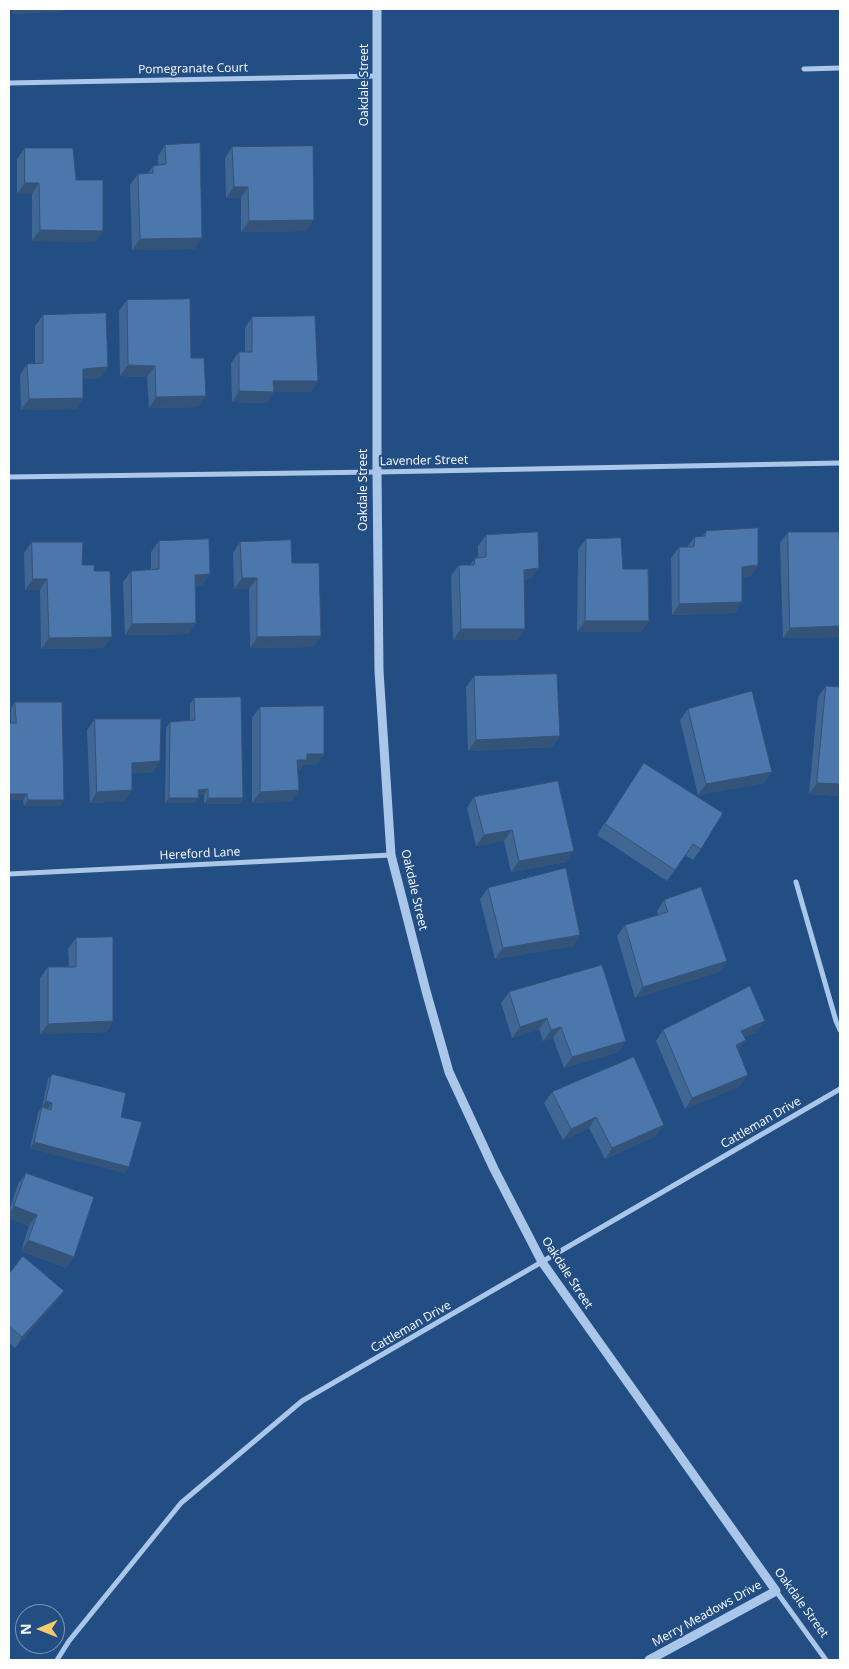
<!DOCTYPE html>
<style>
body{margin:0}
#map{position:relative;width:849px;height:1669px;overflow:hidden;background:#224e84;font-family:"Open Sans",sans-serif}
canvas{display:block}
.frame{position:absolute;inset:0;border:10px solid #fff;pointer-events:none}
.north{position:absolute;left:15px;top:1604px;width:50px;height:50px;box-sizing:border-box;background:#224e84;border:1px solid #7a95b5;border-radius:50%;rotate:269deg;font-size:14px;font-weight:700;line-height:20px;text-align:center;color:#fff}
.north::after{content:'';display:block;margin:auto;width:18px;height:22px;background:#f5cc6c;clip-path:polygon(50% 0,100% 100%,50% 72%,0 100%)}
</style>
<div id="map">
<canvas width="849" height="1669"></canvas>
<div class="frame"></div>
<div class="north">N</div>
</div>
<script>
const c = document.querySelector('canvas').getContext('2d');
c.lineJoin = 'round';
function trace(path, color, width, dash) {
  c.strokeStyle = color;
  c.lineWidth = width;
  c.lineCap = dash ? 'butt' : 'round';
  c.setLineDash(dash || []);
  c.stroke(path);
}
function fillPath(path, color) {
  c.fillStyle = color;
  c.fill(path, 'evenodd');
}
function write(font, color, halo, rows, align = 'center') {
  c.font = font + ' "Open Sans",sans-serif';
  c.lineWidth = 4;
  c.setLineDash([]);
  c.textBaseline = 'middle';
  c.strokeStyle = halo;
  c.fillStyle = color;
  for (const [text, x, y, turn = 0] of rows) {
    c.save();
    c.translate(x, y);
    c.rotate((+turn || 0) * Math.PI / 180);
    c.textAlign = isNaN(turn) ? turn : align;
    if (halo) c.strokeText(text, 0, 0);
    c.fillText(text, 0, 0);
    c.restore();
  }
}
trace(new Path2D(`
 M804,69L840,68
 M9,83L378,76
 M9,477L377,472L840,463
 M9,874L391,855
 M796,882L836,1021L840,1030
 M776,1591L826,1660
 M57,1660L69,1641L181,1503L302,1401L840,1089`), '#aac7e9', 5);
trace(new Path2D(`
 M377,9V472L379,671L391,855L426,991L449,1072L494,1169L542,1262L776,1591L649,1660`), '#aac7e9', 9);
fillPath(new Path2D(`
 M13,9H65L63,11L13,14Z
 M165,145L195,249L132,250L130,185L138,174L148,173L153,166L158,165V156Z
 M232,147L306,231L241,232V198H226L225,158Z
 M25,148L76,180L96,242L32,241V194H17V159Z
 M127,300L191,358L198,407L149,408L147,377L120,376L119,311Z
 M43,315L108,367L100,378L83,379V398L76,409L21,410L20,375L27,364H35V326Z
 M252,317L318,381L310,392H274L266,403L232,402L231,363L239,352H245V328Z
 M706,531L758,565L750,576L742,577L735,613L672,615L671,558L679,547H687L695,537H702Z
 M788,532L840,554V637L783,638L780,543Z
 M486,535L539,568L531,578L524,580L525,629L517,640H453L451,576L459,565H470L475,558L478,557V546Z
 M586,539L623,569L649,621L641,632H577L578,550Z
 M159,541L210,574L202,585L195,586L196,623L188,634L125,635L123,582L131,571L151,569V552Z
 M32,542L82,565L94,571L104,648L41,649L40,590H25L24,553Z
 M240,542L292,563L321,636L313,647L250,648L249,589H234L233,553Z
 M474,676L560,736L552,747L468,751L466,687Z
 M826,686L840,687V796L809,794L818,697Z
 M194,698L243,798L239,804H204V795H198L199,798L195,803H165L166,728L170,722L190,720V704Z
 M15,702L64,800L60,806H24L11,723V708Z
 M260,707L324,754L316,765H303L299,771H298L299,790L291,801L252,803V718Z
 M688,709L772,772L764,783L698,795L680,720Z
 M95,719L160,761L153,772L132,773V790L124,801L90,803L87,730Z
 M644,763L701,849L693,860L685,855L667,881L597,835Z
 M474,797L566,862L511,872L504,841L476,846L467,808Z
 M488,888L580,935L573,946L495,959L480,899Z
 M664,900L727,961L719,972L635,998L617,936L625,925L658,915L657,911Z
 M76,938L113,1021L106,1032L40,1034V978L48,967H69L68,949Z
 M509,992L626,1041L618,1052L564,1068L553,1038L543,1041L539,1029L512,1038L501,1003Z
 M663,1030L757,1032L745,1037L738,1051L740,1086L685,1109L656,1041Z
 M52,1074L121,1117L125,1173L30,1148L38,1113L42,1107L47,1109L48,1108L42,1107L48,1079Z
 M552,1092L656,1136L605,1159L589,1128L563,1140L544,1103Z
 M26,1173L74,1257L66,1268L21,1251L29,1226L9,1218V1211L18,1184Z
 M9,1274L56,1302L15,1348L9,1343Z`), '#406694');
fillPath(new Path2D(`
 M16,9H65L63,11L13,14Z
 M25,183H39L32,194H17Z
 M234,187H248L241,198H226Z
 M314,220L306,231L241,232L249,221Z
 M40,230L103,231L96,242L32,241Z
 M202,238L195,249L132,250L140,239Z
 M128,365L155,366L147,377L120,376Z
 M108,367L100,378L75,380L83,369Z
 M273,381H318L310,392H274L266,403L232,402L239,391Z
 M206,396L198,407L149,408L156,397Z
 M83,398L76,409L21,410L29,399Z
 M758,565L750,576L734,578L742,567Z
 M539,568L531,578L517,581L524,570Z
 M210,574L202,585L188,586L195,575Z
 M242,578H257L249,589H234Z
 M33,579H47L40,590H25Z
 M742,602L735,613L672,615L679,604Z
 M585,621H649L641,632H577Z
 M196,623L188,634L125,635L132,624Z
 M840,626V637L783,638L790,628Z
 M461,629H525L517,640H453Z
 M321,636L313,647L250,648L257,637Z
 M112,637L104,648L41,649L49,638Z
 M560,736L552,747L468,751L476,740Z
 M307,754H324L316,765H303L299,771H290L297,760Z
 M160,761L153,772L124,774L132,763Z
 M772,772L764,783L698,795L706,784Z
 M817,783L840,784V796L809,794Z
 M208,789L204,795L194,796L198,790Z
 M132,790L124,801L90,803L97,792Z
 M299,790L291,801L252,803L260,792Z
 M9,794H27L23,800H9Z
 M169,798H199L195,803H165Z
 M208,798H243L239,804H204Z
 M28,800H64L60,806H24Z
 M512,830L504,841L476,846L484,835Z
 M574,851L566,862L511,872L519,861Z
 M580,935L573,946L495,959L503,948Z
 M727,961L719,972L635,998L643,987Z
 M547,1018L539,1029L512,1038L520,1027Z
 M113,1021L106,1032L40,1034L48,1024Z
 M765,1021L757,1032L734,1042L741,1031Z
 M561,1027L553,1038L543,1041L551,1030Z
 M746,1040L738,1051L736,1045Z
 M626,1041L618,1052L564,1068L572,1057Z
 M748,1075L740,1086L685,1109L692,1098Z
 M46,1101L52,1103L48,1108L42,1107Z
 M596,1117L589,1128L563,1140L571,1129Z
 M664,1125L656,1136L605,1159L612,1148Z
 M34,1142L129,1167L125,1173L30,1148Z
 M14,1206L37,1215L29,1226L9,1218V1214Z
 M28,1240L74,1257L66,1268L21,1251Z
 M64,1291L56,1302L15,1348L22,1337Z`), '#345378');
const building = new Path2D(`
 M200,143L202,238L140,239L138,174L153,173V166L166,164L165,145Z
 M313,146L314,220L249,221L248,187H234L232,147Z
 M25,148H73L76,180H103V231L40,230L39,183H25Z
 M190,299L191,358H204L206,396L156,397L155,366L128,365L127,300Z
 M106,313L108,367L83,369V398L29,399L27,364L43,363V315Z
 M315,316L318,381H273L274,392L239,391V352H252V317Z
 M758,528V565L742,567V602L679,604V547H694L695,537L705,536L706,531Z
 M538,532L539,568L524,570L525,629H461L459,565H474L475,558L486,557V535Z
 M788,532H839L840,554V626L790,628Z
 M621,538L623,569H648L649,621H585L586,539Z
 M209,539L210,574L195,575L196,623L132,624L131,571L159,569V541Z
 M291,540L292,563H319L321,636L257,637V578H242L240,542Z
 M32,542H83L82,565H94V571H110L112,637L49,638L47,579H33Z
 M557,674L560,736L476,740L474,676Z
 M826,686L840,687V784L817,783Z
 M752,691L772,772L706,784L688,709Z
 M241,697L243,798H208V789L198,790L199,798H169L170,722L195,720L194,698Z
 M15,702H62L64,800H28L27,794H9V723H16Z
 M324,706V754H307V760H297L299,790L260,792V707Z
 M95,719H161L160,761L132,763V790L97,792Z
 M644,763L723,813L701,849L693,844L675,870L605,824Z
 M558,781L574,851L519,861L512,830L484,835L474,797Z
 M566,868L580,935L503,948L488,888Z
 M701,887L727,961L643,987L625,925L668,912L664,900Z
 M113,937V1021L48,1024V967H76V938Z
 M602,965L626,1041L572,1057L561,1027L551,1030L547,1018L520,1027L509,992Z
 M750,986L765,1021L741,1031L746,1040L736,1045L748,1075L692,1098L663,1030Z
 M634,1057L664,1125L612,1148L596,1117L571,1129L552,1092Z
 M52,1074L126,1093L121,1117L142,1122L129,1167L34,1142L42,1107L51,1110L52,1103L46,1101Z
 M26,1173L94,1197L74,1257L28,1240L37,1215L14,1206Z
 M23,1256L64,1291L22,1337L9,1326V1274Z`);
fillPath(building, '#4b77ac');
trace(building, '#345378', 1);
write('12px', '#fff', '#224e84', [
 ["Pomegranate Court",193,69,-1],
 ["Oakdale Street",365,85,-90],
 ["Lavender Street",424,461,-1],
 ["Oakdale Street",364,490,-90],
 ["Hereford Lane",200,854,-3],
 ["Oakdale Street",414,890,77],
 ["Cattleman Drive",761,1123,-30],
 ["Oakdale Street",567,1273,57],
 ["Cattleman Drive",411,1327,-30],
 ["Oakdale Street",801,1603,54],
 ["Merry Meadows Drive",707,1614,-29]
]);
</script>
